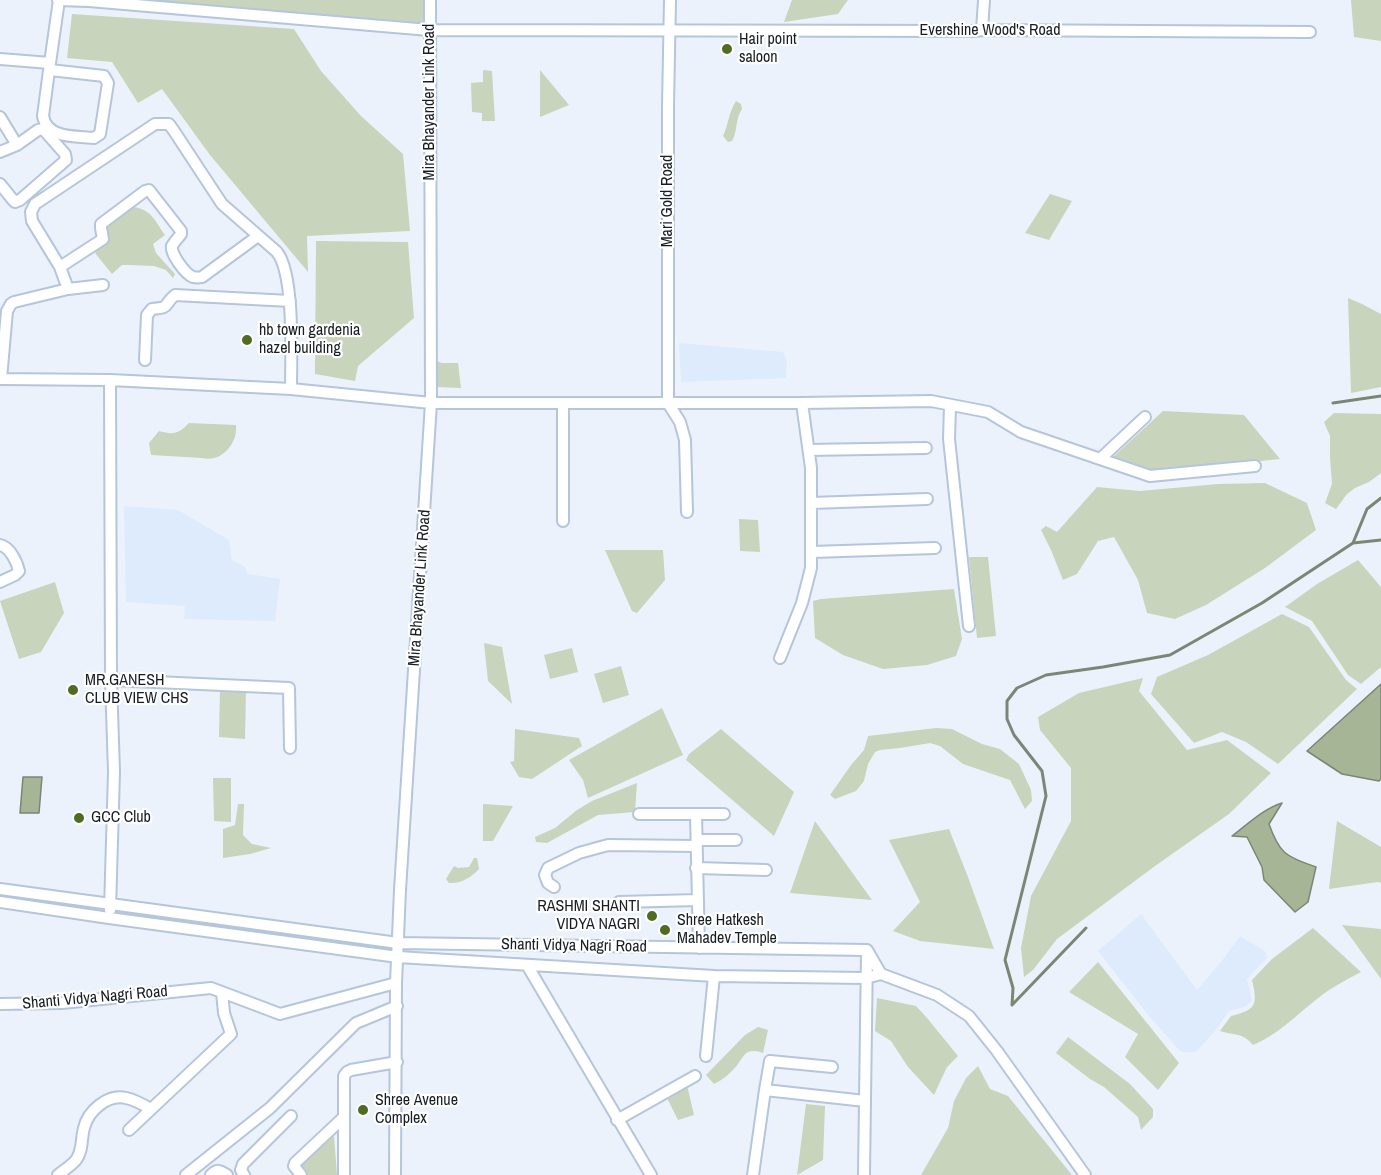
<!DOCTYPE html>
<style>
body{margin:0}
canvas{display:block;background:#ebf2fb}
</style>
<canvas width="1381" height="1175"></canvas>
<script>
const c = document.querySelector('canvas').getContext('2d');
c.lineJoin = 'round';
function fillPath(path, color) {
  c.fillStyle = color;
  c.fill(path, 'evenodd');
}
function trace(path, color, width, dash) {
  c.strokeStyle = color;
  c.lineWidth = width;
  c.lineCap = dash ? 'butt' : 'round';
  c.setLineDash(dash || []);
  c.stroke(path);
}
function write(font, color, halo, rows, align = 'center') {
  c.font = font + ' "Archivo Narrow",sans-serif';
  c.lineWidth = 4.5;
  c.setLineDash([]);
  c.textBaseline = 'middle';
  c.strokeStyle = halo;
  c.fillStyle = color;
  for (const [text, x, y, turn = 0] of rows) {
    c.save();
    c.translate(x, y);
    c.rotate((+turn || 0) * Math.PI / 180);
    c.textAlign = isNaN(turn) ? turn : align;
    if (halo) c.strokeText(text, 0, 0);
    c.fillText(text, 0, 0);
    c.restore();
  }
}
fillPath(new Path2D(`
 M679,343L783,352L787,361L786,378L681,382Z
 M124,506L178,510L229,540L232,560L245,567L248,574L280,579L275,621L184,619L185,606L126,602Z
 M1141,914L1197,990L1221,962L1240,936L1265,951L1267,958L1247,979L1252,1001L1244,1007L1229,1011L1215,1031L1196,1052H1181L1148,1015L1098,951Z`), '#deebfd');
fillPath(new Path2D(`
 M89,0H430L429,30Z
 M792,0H848L838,14L784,22Z
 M1351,0H1381V41L1354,37Z
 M72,14L294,29L321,71L361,116L403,154L410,231L307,236L308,272L210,155L162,89L138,103L112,62L67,58Z
 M483,70L492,71L495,121H482V113L472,112L471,83L483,82Z
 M540,70L569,105L540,117Z
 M736,101L741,104L742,109C735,119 738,131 732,141L728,142L723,136C729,123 728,114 736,101Z
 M1050,194L1072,201L1049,240L1025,233Z
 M134,207C152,210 155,221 165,235L153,244L156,253L175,274L173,278L166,270L154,266L130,265H122L112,274L95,253L106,241L103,228L124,209Z
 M316,241L408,242L414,318L358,366L355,381L315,374Z
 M1348,298L1362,304L1381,314V387L1351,393Z
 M436,361L442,363H458L461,388L437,387Z
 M1163,411L1244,415L1280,459L1154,472L1113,457Z
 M1334,413L1381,414V473L1369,482L1355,488L1347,494L1336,509L1325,503L1332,484L1330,458V436L1324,422Z
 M189,423L236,425C238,444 221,463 202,458L151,455L149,443L159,431C174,435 178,434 189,423Z
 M1265,483L1307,503L1316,530L1265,568L1206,605L1175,619L1147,613L1138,580L1114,537L1098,541L1077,574L1063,580L1051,550L1041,530L1046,526L1057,532L1097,487L1140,491L1218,484Z
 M739,519L758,520L760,552L740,551Z
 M605,550H663L665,580L637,613L632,611Z
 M969,557H988L996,636L977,638Z
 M1358,560L1381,587V667L1361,684L1348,675L1312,621L1285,607L1317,584Z
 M55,582L64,613L41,652L19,659L0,601Z
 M954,589L962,639L956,656L927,665L883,669L843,655L815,638L813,601L821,599Z
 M1282,614L1309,627L1346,680L1357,689L1278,764L1246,742L1222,732L1194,743L1151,694L1157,677L1208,655Z
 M484,643L502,647L512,704L488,681Z
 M572,648L578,672L550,679L544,655Z
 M621,666L629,695L603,703L594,674Z
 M1143,678L1139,691L1187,750L1227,740L1271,773L1229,814L1155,866L1057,939L1033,970L1024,977L1021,948L1031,896L1071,821V768L1040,730L1038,717L1079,693Z
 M220,689L246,691L245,739L219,737Z
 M662,708L683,755L588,798L583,780L569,760Z
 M936,728L952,729L982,744L1000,749L1019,764L1031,790L1032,801L1025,809L1010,780L963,764L940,746L930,743L900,748L880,750L875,752L868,764L864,781L856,791L835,799L830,795L851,765L864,750L868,736Z
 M515,729L579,738L582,746L532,779L519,777L510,762L514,761Z
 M721,729L794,792L774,836L686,760L689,754Z
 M213,778H231V822L214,821Z
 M637,783L635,812L598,815L547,843L536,842L535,837L555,828L577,810L592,801Z
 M238,804H244L243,835L252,844L271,848L250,854L223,858V829L235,825Z
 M483,804L513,806L493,841H483Z
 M815,821L872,900L790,893Z
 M1337,821L1381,847V883L1378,882L1329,889Z
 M949,829L968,877L994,949L920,941L893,931L920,902L889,840Z
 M474,858H477L479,869C472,877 461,884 449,883L446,879L454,866L458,868L469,867Z
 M1342,925L1381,929V979Z
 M1313,928L1361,972C1346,980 1330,988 1317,999C1296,1015 1278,1035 1253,1045C1242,1032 1235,1036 1220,1031L1231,1016C1256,1010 1258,1005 1252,980L1272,959Z
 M1098,962L1179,1063L1158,1090L1125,1057L1138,1034L1069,992Z
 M877,998L916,1006L927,1018L958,1056L947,1067L934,1095L908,1067L891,1041L875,1031Z
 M758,1027L768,1030L763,1053C758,1051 752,1050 748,1052C743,1055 741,1060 738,1064C732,1072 723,1080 714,1084L706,1075L745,1035Z
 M1068,1037L1130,1084L1153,1109V1117L1141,1130L1138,1117L1104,1087L1090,1079L1056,1053Z
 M978,1066L990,1089L1008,1096L1072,1175H921L948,1128L954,1101L966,1078Z
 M687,1085L694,1115L678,1120L666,1096Z
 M806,1104L825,1106L823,1160L797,1175Z
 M334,1136L337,1175H305L298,1167Z`), '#c9d4bd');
const water = new Path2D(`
 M1381,684V779L1379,781L1342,774L1307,751Z
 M23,777H42L39,813H20Z
 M1282,803L1269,824C1280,855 1286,856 1316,867L1308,902L1295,912L1264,880L1262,867L1247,837L1232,836C1248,824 1263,809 1282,803Z`);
fillPath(water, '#a6b596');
trace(water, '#7b8774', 1.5);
trace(new Path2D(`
 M1333,403L1381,396
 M1353,543L1367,509L1381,498
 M1086,928L1012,1005L1013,988L1005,960L1046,796L1042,771L1014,735L1007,719V701L1017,688L1046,675L1103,667L1170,655L1262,603L1353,543L1381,540`), '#7b8774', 3);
const minor = new Path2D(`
 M58,0L89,1L429,30L974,31L982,30L1310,32
 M670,0L668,106V403L680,422L685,440L687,512
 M982,30L984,0
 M0,59L50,63L59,0
 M50,70L104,76L108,83L100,134L94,138C76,136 47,139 43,116L50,63
 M0,117L17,145
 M0,152L17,145L38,130L43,129L65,154L66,160L20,200L15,202L13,200L0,184
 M60,267L103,239L101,228V224L145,191L149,190L181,231V234C179,237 174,242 172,246C170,253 185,274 193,277C197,278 198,278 202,277L258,236
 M68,289L103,285
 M145,360L147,315L152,309C172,307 162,306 175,295L290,301
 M0,379L110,380L291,389L431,403H802L931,401L988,412L1021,432L1150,476L1255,466
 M1,379L7,311L11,304L14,302L68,289L60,267L32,221L31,212L35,204L155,124H169L174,131L222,204L277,252C295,275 291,359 291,389
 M110,380L111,680L114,772L110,910
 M563,403V521
 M950,406L949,439L969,626
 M809,450L926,448
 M1100,459L1145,417
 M811,503L927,499
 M0,545C10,547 17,562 19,571L15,575L0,582
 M812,552L935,548
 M780,658L802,603L811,568V468L802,403
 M111,680L289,688L290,748
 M639,814H724
 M696,814L699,948
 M697,840H736
 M696,868L766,870
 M554,887L548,883L545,875L548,868L579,853L608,845L697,846
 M0,889L398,943L867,950L881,974L866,978L714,976L398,957L109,918L0,902
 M619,902L698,900
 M527,965L651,1175
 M881,974L937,995L969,1016L997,1051L1085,1175
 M0,1004L62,1003L211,988L280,1014L396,983
 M706,1056L714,976
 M765,1090L770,1061L832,1067
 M617,1120L695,1076
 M129,1130L231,1034L224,1013L222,992
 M58,1175C64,1170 72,1165 76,1160C83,1151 81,1138 84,1128C88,1111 107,1094 126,1098C135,1100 144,1105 151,1109
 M186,1175L270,1108L356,1023L397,1006
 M211,1175C217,1169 220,1170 227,1175
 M244,1175L241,1170L243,1164L291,1116
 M301,1175L294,1166L295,1163L344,1117
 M344,1175V1076L347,1072L351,1070L397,1062
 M395,1175L396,983L400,890L431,403L430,0
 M753,1175L765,1090L865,1101
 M864,1175L867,951`);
trace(minor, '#b5c5dc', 14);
trace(minor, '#fff', 10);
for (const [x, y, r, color] of [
 [727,49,6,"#4f6c20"],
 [247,340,6,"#4f6c20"],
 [73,690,6,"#4f6c20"],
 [79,818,6,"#4f6c20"],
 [652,916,6,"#4f6c20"],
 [665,930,6,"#4f6c20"],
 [363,1110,6,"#4f6c20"]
]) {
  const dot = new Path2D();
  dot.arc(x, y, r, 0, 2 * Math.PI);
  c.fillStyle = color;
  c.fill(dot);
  trace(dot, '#fff', 2);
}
write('16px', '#171d25', '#fff', [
 ["Evershine Wood's Road",990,31],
 ["Mira Bhayander Link Road",430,102,-90],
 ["Mari Gold Road",668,201,-90],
 ["Mira Bhayander Link Road",420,588,-86],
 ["Shanti Vidya Nagri Road",574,946,1],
 ["Shanti Vidya Nagri Road",95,998,-5]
]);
write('16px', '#171d25', '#fff', [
 ["Hair point",739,40],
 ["saloon",739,58],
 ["hb town gardenia",259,331],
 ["hazel building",259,349],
 ["MR.GANESH",85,681],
 ["CLUB VIEW CHS",85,699],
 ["GCC Club",91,818],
 ["RASHMI SHANTI",640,907,"right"],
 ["VIDYA NAGRI",640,925,"right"],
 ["Shree Hatkesh",677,921],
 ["Mahadev Temple",677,939],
 ["Shree Avenue",375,1101],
 ["Complex",375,1119]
], 'left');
</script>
